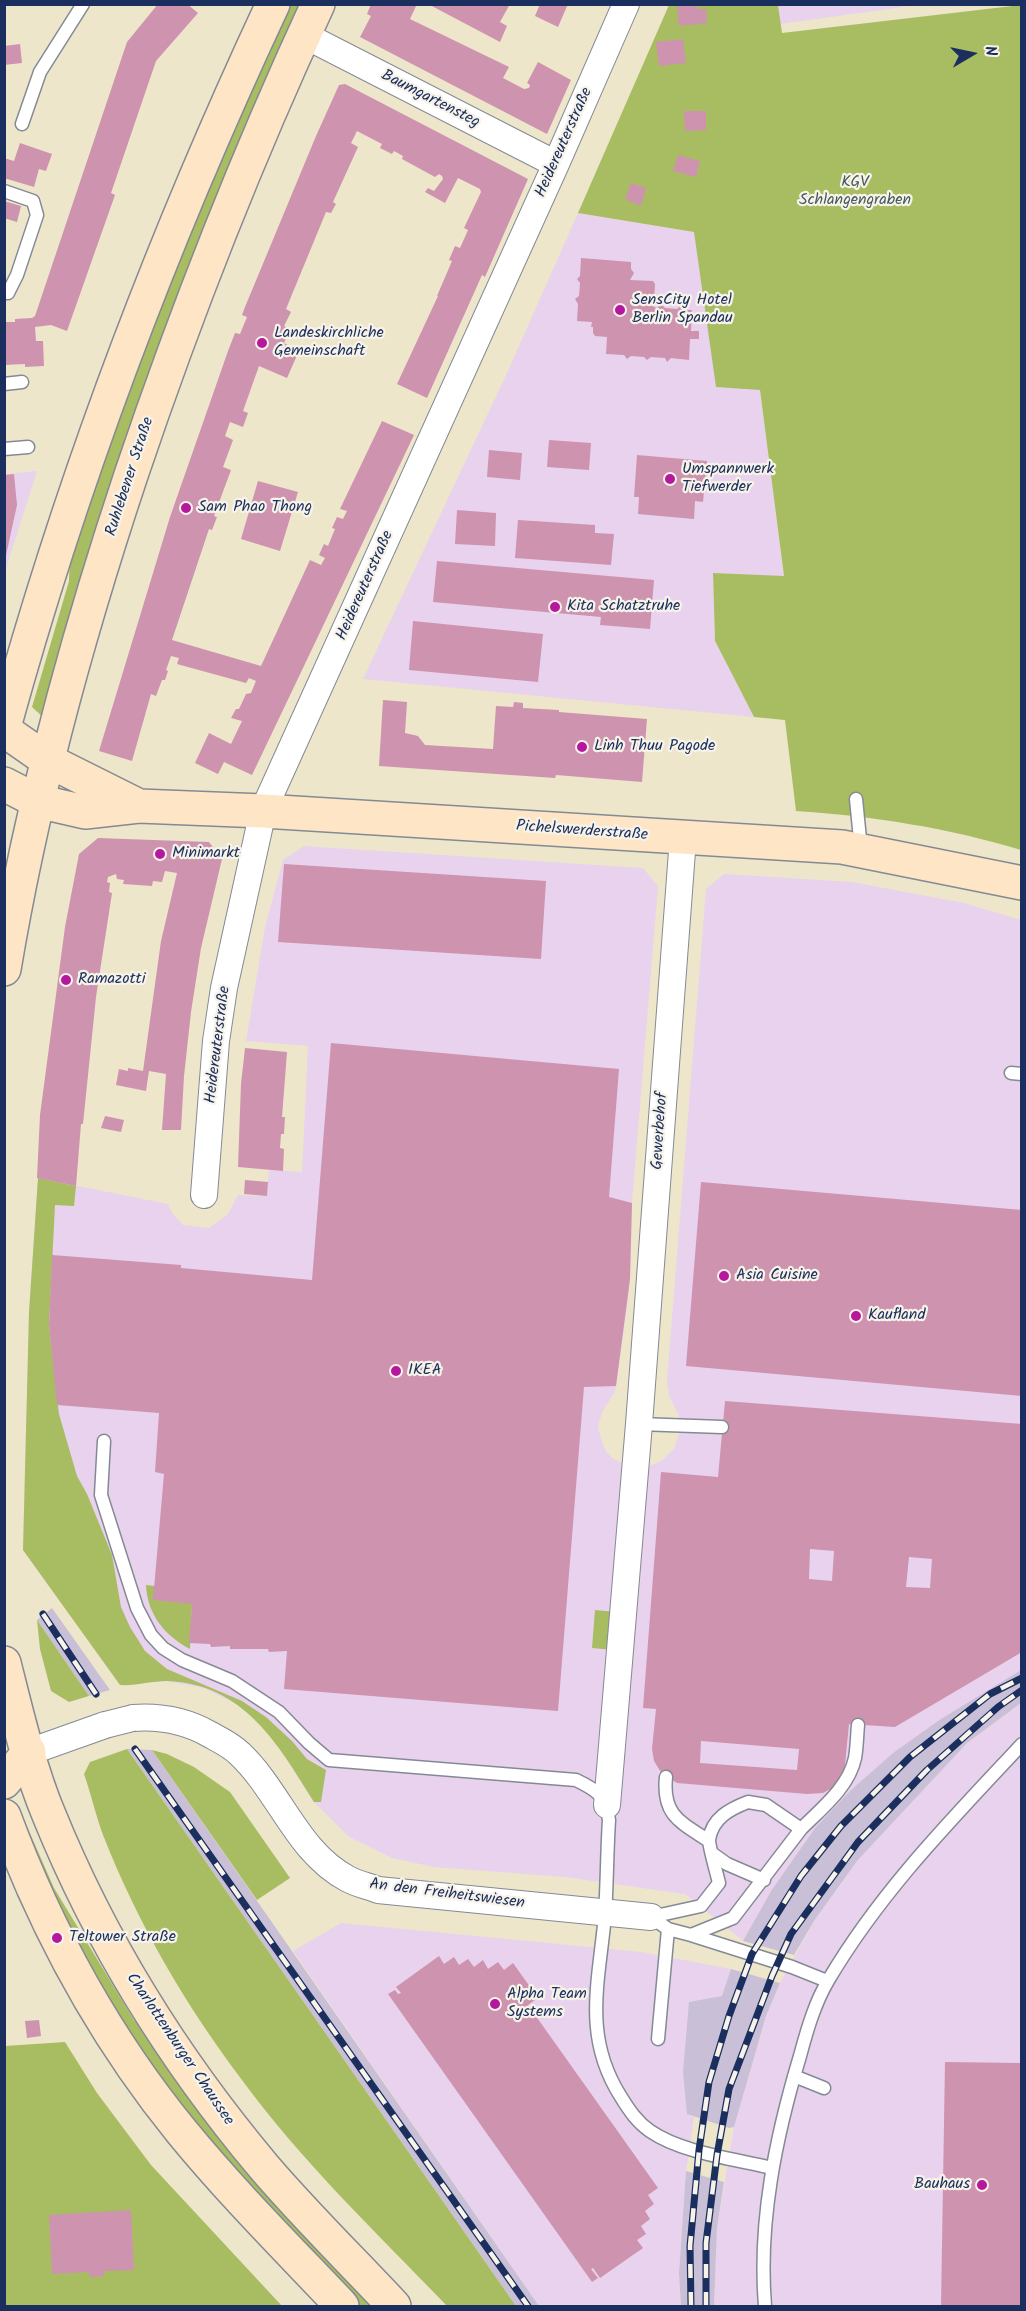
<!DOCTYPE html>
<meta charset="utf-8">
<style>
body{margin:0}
#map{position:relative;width:1026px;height:2311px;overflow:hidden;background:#ede6ca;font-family:Kalam,sans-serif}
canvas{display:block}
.frame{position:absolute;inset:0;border:6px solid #1b2f5e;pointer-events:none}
.north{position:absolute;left:942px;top:24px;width:60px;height:60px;-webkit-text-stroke:4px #f7f3e8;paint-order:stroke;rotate:81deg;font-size:16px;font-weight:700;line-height:24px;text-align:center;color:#1b2f5e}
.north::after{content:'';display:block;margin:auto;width:21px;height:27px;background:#1b2f5e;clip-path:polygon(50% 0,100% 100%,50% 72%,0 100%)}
</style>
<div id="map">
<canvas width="1026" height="2311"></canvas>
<div class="frame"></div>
<div class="north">N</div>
</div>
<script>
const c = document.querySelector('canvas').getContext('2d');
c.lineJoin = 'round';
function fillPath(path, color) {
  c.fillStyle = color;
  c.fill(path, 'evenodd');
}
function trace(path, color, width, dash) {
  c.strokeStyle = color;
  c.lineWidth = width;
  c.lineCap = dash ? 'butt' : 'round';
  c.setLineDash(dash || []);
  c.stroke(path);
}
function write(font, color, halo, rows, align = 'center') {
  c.font = font + ' Kalam,sans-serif';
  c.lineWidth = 4.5;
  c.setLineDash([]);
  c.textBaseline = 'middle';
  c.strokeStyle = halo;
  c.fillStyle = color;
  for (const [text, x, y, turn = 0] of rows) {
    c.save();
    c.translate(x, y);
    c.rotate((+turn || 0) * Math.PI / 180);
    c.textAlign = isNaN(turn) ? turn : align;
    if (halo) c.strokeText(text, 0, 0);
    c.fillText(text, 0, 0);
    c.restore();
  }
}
fillPath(new Path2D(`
 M778,4L917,5L780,24Z
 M578,213L694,232L760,390L784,577L713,573L715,641L754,717L363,679L507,373Z
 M37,471L16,537L5,571V474Z
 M304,846L643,868L658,886L632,1203L630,1279L627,1307L615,1392L602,1412L598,1427L603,1445L607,1453L614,1459L630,1467L645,1468L661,1461L674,1449L679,1434V1416L669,1396L667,1381L706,889L724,874L852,882L964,903L1021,920V1670L893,1753L851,1790L815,1828L771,1891L743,1941L685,1894L565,1877L434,1867L392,1858L349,1837L314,1802L283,1752L269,1732L238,1705L204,1688L166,1681L120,1685L23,1550L29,1312L38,1178L168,1204L172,1213L183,1225L209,1228L228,1214L238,1195L267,1196L269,1170L302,1172L308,1046L246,1041L265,927L283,860Z
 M1021,1703V2306H714L717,2228L734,2127L766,2016L780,1983L814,1921L857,1861L967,1743Z
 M341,1923L642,1952L731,1969L687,2114L694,2117L686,2171L679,2273L681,2306H539L293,1951Z`), '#e9d2ee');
fillPath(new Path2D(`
 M52,1608L110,1690L89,1696L37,1620Z
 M1021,1670V1703L967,1743L857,1861L814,1921L794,1955L743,1941L771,1891L815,1828L851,1790L893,1753L941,1719Z
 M127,1749L152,1750L539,2306H516Z
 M731,1969L780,1983L766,2016L734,2127L729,2128L687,2114L683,2072L689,2002L722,1996Z
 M686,2171L724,2182L717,2228L714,2306H681L679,2273Z`), '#c9bfd7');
fillPath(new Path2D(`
 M285,5H306L45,719L32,707L69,581L70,552L109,430Z
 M669,5H778L782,33L1021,5V850C949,828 872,816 796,811L785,720L754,717L715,641L713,573L784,576L760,390L716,387L694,232L578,213Z
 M38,1178L76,1186L74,1206L55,1205L49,1324L59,1414L77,1476L87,1494L112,1555L121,1607L130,1627L145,1651L167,1669L242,1701L266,1717L292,1741L307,1759L326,1770L321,1802H314C278,1744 244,1684 167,1681C151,1681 136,1686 120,1685L23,1550L29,1312Z
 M146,1585L155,1586L192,1604L190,1649C165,1636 147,1614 146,1585Z
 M595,1610L616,1612L613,1650L592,1648Z
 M37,1620L89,1696L69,1702L51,1691L40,1649Z
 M127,1749L516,2306H447C377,2233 302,2162 242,2080C186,2006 137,1922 103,1835C96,1816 91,1794 84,1774L90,1762Z
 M152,1750L167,1754L194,1767L230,1792L290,1878L257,1900Z
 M25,1822L54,1888L134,2020L379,2306H356L240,2187L110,2012L18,1827Z
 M65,2042L97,2093L151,2165L282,2306H5V2046Z`), '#a8bd62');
fillPath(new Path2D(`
 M158,4H187L198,13L156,61L111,193L115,195L67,331L51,325L35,327L36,341H43L44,366L25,367V364L4,365V322H15V319L32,318L35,316L127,42Z
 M371,4H417L410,19L509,67L503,78L524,89L529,88L530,85L527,83L538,62L571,80L547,134L360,37L371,16L367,14Z
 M428,4H510L500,22L507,26L500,42Z
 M540,4H568L558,27L535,16Z
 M677,4H697V9H706L707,23L679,26Z
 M683,39L686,63L659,66L656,42Z
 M20,44L22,63L4,65V46Z
 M345,84L528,179L485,277L482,275L427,398L397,384L438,296H437L452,261L449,260L455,246L460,248L468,230L464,228L481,192L480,189L458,178L445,203L425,192L428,188L434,191L443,179L442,176L439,174L435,177L402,159L403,156L394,151L392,154L380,148L382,144L357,131L351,143L358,147L333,202L336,204L331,213L326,212L286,309L291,312L284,326L290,329L284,343L299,351L287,378L259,366L243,411L248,413L243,427L230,422L225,436L233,440L223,467L231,470L214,516L217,517L212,530L209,529L172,640L261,666L310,560L321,565L325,558L319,555L324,544L328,546L335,529L332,528L337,517L343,519L347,511L340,509L382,421L414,435L252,775L224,762L218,774L195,763L209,733L231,744L242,721L231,718L236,709H239L246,694L251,693L256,681L249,678L246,683L177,664L179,658L171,656L166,670L168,671L165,680H162L156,696L151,694L132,761L99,751L170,517L228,351L235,333L240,334L247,317L242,315L245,307L316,136L339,85Z
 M684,111H706V130L685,131Z
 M20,143L52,154L46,171L39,169L34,187L4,178V158L14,161Z
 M678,155L700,161L696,177L673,171Z
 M631,183L646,188L641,206L625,199Z
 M4,201L21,206L17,222L4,218Z
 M581,258L631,262V269L634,273L630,280L653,281L655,284L654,307L657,308L661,304L665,308L677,309L681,306L685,310H692L691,331H699V339H690L689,360L671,358L667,362L665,358L651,357L647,360L644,357L631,356L627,359L624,355L606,354L607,337L595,336L593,333V327H591L592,322L577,321L578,304L575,299L579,296L580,283L577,279L580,276Z
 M549,440L591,443L589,470L547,467Z
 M489,450L522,453L520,480L487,477Z
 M637,455L707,461L703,502L695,501L694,519L638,514L639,497H634Z
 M14,474L17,505L5,560V475Z
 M258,481L298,492L280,551L241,539Z
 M457,510L496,513L495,546L455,544Z
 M518,520L595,525V533L614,534L611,565L515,558Z
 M437,561L654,580L650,629L600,625L601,617L433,602Z
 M413,621L543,634L538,682L409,670Z
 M383,700L407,702L405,733L418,736L425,745L493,749L496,706L513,707L514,702L523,703V708L559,710V712L647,719L642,782L556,775L555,778L379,766Z
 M98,838L209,842L222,859L201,948L191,1012L184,1076L181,1130H162L166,1074L149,1071L146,1091L116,1085L119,1069L128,1071V1068L143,1071L161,941L177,873L165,871L162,882L153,881L152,886L123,884L124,880L117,879L116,874L108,877L107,882L110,883L109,892L112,893L96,997L83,1124H81L76,1186L37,1178L40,1115L65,927L79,854Z
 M284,864L546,881L541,959L278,942Z
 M331,1043L619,1069L609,1197L632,1203L630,1279L616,1386L584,1387L558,1711L284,1689L287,1651L269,1652L268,1649H230V1646L211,1647L210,1644L189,1643L192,1604L153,1600L164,1474L155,1472L159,1413L57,1405L49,1324L52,1255L181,1265V1268L312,1280Z
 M245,1048L287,1052L282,1117H285L284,1134H281L280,1148L284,1149L283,1171L238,1167L241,1084Z
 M105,1116L124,1120L121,1132L101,1128Z
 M245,1180L268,1182L267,1196L244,1194Z
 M701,1182L1022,1210V1396L686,1366Z
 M725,1401L1022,1424V1652L895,1727L849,1724L844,1775L832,1788L823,1793L807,1794L677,1783L662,1774L654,1761L652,1749L656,1709L643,1708L661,1472L718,1477ZM810,1549L834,1551L832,1581L809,1579ZM909,1557L932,1559L930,1588L906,1587ZM701,1741L799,1749L797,1770L700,1763Z
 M439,1956L444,1964L454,1957L459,1965L468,1959L474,1967L483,1960L488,1969L498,1962L504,1970L513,1963L538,1998L528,2005L658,2188L648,2195L654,2204L645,2211L650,2219L641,2226L646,2234L637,2240L643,2248L600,2278L593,2268L591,2269L598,2278L592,2282L388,1994L395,1990L398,1994L401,1993L396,1987Z
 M39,2020L41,2036L27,2038L25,2021Z
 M945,2062L1022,2063V2306H941Z
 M131,2210L134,2270L104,2271V2276L89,2277V2272L52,2274L49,2215Z`), '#ce93af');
const lane = new Path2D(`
 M22,124L40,72L83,4
 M4,191L33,201L37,215L17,275L8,293H4
 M4,384L22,382
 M4,449L28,447
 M856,799L861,849
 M1011,1073L1022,1074
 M639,1424L722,1427
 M104,1441L101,1495L137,1608L151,1635L163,1648L182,1660L232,1681L279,1712L309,1743L329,1760L576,1780C597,1790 606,1796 609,1820C607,1851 607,1884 605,1915C599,1982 582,2036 621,2097C629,2110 637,2122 650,2131C682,2153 735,2159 772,2168
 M666,1777C662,1815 680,1822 709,1841
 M748,1802L766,1805L801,1829L733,1918L691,1935L668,1929L651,1917L701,1906L719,1883C717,1874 709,1847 709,1840C712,1818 730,1809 748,1802Z
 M801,1829C821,1809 849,1787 855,1758C857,1747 857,1735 858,1725
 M713,1854L727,1864L764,1880
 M691,1935L792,1967L827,1981
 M658,2039L668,1929
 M794,2076L824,2088
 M765,2306C758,2222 776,2136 800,2056C807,2030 815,2002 829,1979C881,1891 952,1819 1022,1744`);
const street = new Path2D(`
 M304,35L556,164
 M204,1195L216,1041L224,988L263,811L556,164L626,4
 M133,1718C160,1716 186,1721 209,1734C220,1740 231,1745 240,1754C280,1792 297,1852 348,1879C357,1884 368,1886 378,1890L651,1917
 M29,1752L105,1725
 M607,1805L639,1424L683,838`);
const secondary = new Path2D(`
 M4,727C72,479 164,237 273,4
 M4,730L47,760L139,806
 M4,784L37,801L85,812L139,806L263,811L842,847L1022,883
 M4,969C32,801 77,637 131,475C185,315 247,157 318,4
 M4,1663C16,1711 30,1770 49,1815C101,1943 175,2061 264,2167C305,2215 351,2260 394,2306
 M4,1782L29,1752
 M4,1816C46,1929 106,2039 182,2132C232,2193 288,2249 342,2306`);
trace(lane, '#848a94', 15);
trace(street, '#848a94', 28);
trace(secondary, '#848a94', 36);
trace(lane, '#fff', 12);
trace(street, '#fff', 26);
trace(secondary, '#fde5c5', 33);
const rail = new Path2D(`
 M43,1614L96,1694
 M135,1749L528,2306
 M691,2306L690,2246L699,2150L709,2082L729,2016L752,1954L801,1876L841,1826L910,1757L990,1694L1022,1678
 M706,2306V2243L717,2155L729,2089L772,1976L791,1934L858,1842L927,1770L998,1707L1022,1690`);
trace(rail, '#1b2f5e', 7);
trace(rail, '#f7f3e8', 4.5, [14]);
const streetBridge = new Path2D(`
 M105,1725L133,1718`);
trace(streetBridge, '#848a94', 28, []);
trace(streetBridge, '#fff', 26);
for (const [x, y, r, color] of [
 [620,310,6,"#b5179e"],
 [262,343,6,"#b5179e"],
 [670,479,6,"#b5179e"],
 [186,508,6,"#b5179e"],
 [555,607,6,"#b5179e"],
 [582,747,6,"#b5179e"],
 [160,854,6,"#b5179e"],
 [66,980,6,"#b5179e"],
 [724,1276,6,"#b5179e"],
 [856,1316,6,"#b5179e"],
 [396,1371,6,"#b5179e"],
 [57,1938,6,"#b5179e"],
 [495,2004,6,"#b5179e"],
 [982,2185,6,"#b5179e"]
]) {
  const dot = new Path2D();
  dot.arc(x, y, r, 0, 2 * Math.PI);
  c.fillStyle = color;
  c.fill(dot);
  trace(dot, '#f7f3e8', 2);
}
write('16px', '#1b2f5e', '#f7f3e8', [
 ["Baumgartensteg",430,100,27],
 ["Heidereuterstraße",565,143,-66],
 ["Ruhlebener Straße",131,477,-72],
 ["Heidereuterstraße",366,586,-66],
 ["Pichelswerderstraße",582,832,4],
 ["Heidereuterstraße",219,1045,-83],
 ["Gewerbehof",661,1131,-86],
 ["An den Freiheitswiesen",447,1895,7],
 ["Charlottenburger Chaussee",179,2050,56]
]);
write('16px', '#455a5f', '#f7f3e8', [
 ["KGV",855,183],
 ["Schlangengraben",855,201]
]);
write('16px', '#1b2f5e', '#f7f3e8', [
 ["SensCity Hotel",632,301],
 ["Berlin Spandau",632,319],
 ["Landeskirchliche",274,334],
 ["Gemeinschaft",274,352],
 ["Umspannwerk",682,470],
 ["Tiefwerder",682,488],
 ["Sam Phao Thong",198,508],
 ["Kita Schatztruhe",567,607],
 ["Linh Thuu Pagode",594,747],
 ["Minimarkt",172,854],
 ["Ramazotti",78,980],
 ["Asia Cuisine",736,1276],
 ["Kaufland",868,1316],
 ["IKEA",408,1371],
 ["Teltower Straße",69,1938],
 ["Alpha Team",507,1995],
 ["Systems",507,2013],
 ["Bauhaus",970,2185,"right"]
], 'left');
</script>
